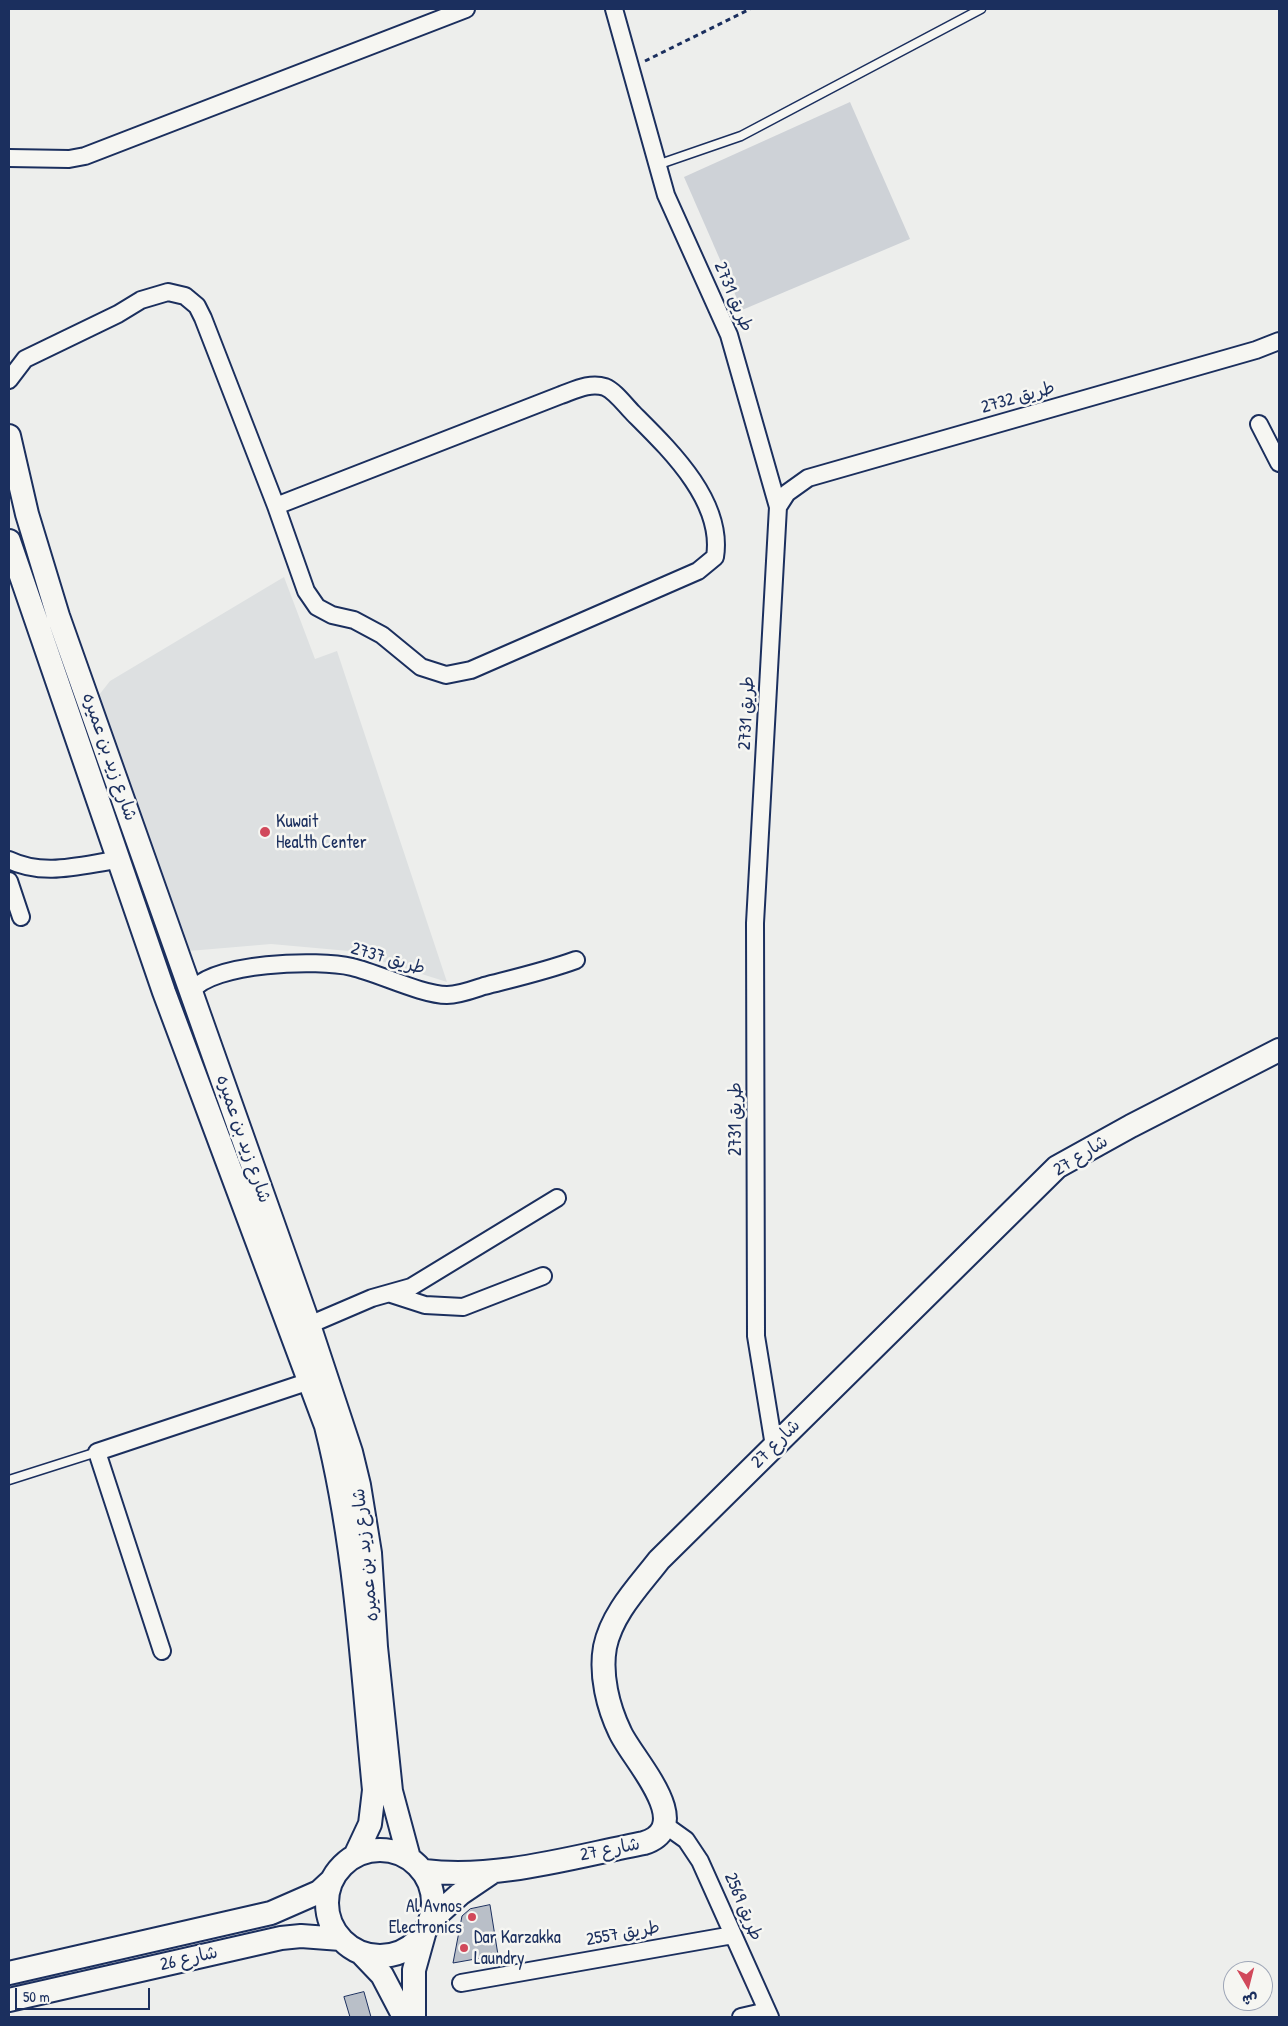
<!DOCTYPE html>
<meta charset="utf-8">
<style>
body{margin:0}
#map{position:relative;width:1288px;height:2026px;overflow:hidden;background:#edeeec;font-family:"Patrick Hand","Playpen Sans Arabic",sans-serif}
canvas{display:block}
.frame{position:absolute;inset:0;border:10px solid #1b2f5e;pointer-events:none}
.north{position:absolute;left:1223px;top:1961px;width:50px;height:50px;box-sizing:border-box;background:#f6f6f2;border:1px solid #9ea6b7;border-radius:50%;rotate:172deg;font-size:14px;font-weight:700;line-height:20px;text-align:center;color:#1b2f5e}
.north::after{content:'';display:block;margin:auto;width:18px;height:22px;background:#d1495b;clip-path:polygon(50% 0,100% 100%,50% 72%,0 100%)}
.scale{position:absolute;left:15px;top:1988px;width:135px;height:22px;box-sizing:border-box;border:2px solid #1b2f5e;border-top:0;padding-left:6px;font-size:15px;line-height:18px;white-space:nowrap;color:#1b2f5e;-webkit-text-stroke:4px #f6f6f2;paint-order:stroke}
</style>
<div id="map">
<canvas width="1288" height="2026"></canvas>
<div class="frame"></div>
<div class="north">ش</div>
<div class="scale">50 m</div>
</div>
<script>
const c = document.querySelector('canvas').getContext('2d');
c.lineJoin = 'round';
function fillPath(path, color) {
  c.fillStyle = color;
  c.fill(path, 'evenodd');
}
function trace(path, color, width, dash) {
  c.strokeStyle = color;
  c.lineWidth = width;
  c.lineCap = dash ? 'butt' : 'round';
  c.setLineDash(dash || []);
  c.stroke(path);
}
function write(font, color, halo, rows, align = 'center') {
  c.font = font + ' "Patrick Hand","Playpen Sans Arabic",sans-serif';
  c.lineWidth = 5;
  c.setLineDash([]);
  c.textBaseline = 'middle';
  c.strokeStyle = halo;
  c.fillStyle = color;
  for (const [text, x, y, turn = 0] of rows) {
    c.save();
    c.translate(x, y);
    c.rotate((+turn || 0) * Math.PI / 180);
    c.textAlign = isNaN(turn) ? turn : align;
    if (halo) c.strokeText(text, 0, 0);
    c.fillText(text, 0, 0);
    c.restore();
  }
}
fillPath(new Path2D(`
 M284,577L315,659L337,651L447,982L349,951L271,944L189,951L179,948L94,706L99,695L110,681Z`), '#dde0e1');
fillPath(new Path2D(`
 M850,102L910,239L742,310L684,177Z`), '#ced2d7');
const building = new Path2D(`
 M490,1905L498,1955L453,1963L462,1916L470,1909Z
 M364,1992L371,2017H350L344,1997Z`);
fillPath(building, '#b9bfc8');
trace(building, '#1b2f5e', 1);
const lane = new Path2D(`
 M657,165L741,136L981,9
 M9,1480L97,1452`);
const street = new Path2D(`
 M614,9L666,195L729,335L778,507L755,923L756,1336L774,1446
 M9,158L69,159L85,156L466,9
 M9,380L25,359L118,314L141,300L168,292L185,296L197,306L203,318L276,506L306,591L317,607L332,615L354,620L382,635L421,667L446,675L471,670L698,571L715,557C724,501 669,449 633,413C625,405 615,391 605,387C590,382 575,390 561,395L276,506
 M1259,424L1279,463
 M778,507L787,493L808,478L1256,350L1279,341
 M9,860C44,877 81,865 117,860
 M9,881L21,917
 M191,992C211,962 319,959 352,967C378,973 422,995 447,995C459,995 472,990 484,986C515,978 546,971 576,960
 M391,1294L425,1305L463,1307L543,1276
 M309,1325L372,1298L411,1287L557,1198
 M162,1651L97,1452L310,1381
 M665,1825L686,1840L700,1861L770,2017
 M461,1983L733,1935
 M741,2017L767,2011`);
const secondary = new Path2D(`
 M9,436L27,514L58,616L309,1325L351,1452L359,1485L370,1553L376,1647L391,1791L409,1858
 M9,541L164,992L326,1426C356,1545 362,1668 374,1790L370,1824L355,1856
 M327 1903a53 53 0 1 1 106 0a53 53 0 1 1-106 0Z
 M424,1871C497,1880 572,1857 644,1843C698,1826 632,1759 620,1732C608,1707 600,1675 605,1647C612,1613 639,1586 659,1560L1057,1167L1131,1126L1279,1050
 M431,1920L460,1894L491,1873
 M361,1953L382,1975L404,2017
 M9,1973L271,1913L319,1892L332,1880
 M9,2000L281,1938L301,1936L341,1939
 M414,2017V1970L424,1934`);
trace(lane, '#1b2f5e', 11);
trace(street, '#1b2f5e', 20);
trace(secondary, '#1b2f5e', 26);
trace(new Path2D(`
 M645,61L750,9`), '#1b2f5e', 3, [5, 4]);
trace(lane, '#f6f6f2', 8);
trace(street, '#f6f6f2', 16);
trace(secondary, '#f6f6f2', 22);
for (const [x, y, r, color] of [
 [265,832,6,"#d1495b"],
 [472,1917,5,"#d1495b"],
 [464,1948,5,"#d1495b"]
]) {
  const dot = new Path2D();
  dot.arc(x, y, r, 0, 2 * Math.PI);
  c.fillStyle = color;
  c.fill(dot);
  trace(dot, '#f6f6f2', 2);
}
write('18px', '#1b2f5e', '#f6f6f2', [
 ["طريق 2731",733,297,67],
 ["طريق 2732",1018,398,-16],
 ["طريق 2731",747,713,-87],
 ["شارع زيد بن عميره",109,757,71],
 ["طريق 2737",388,959,16],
 ["طريق 2731",736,1119,-90],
 ["شارع زيد بن عميره",243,1139,71],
 ["شارع 27",1081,1156,-32],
 ["شارع 27",776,1444,-45],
 ["شارع زيد بن عميره",366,1555,-96],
 ["شارع 27",610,1850,-11],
 ["طريق 2569",743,1907,67],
 ["طريق 2557",623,1934,-10],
 ["شارع 26",189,1959,-13]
]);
write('18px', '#1b2f5e', '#f6f6f2', [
 ["Kuwait",276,822],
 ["Health Center",276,843],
 ["Al Avnos",462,1907,"right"],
 ["Electronics",462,1928,"right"],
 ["Dar Karzakka",474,1938],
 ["Laundry",474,1959]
], 'left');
</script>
